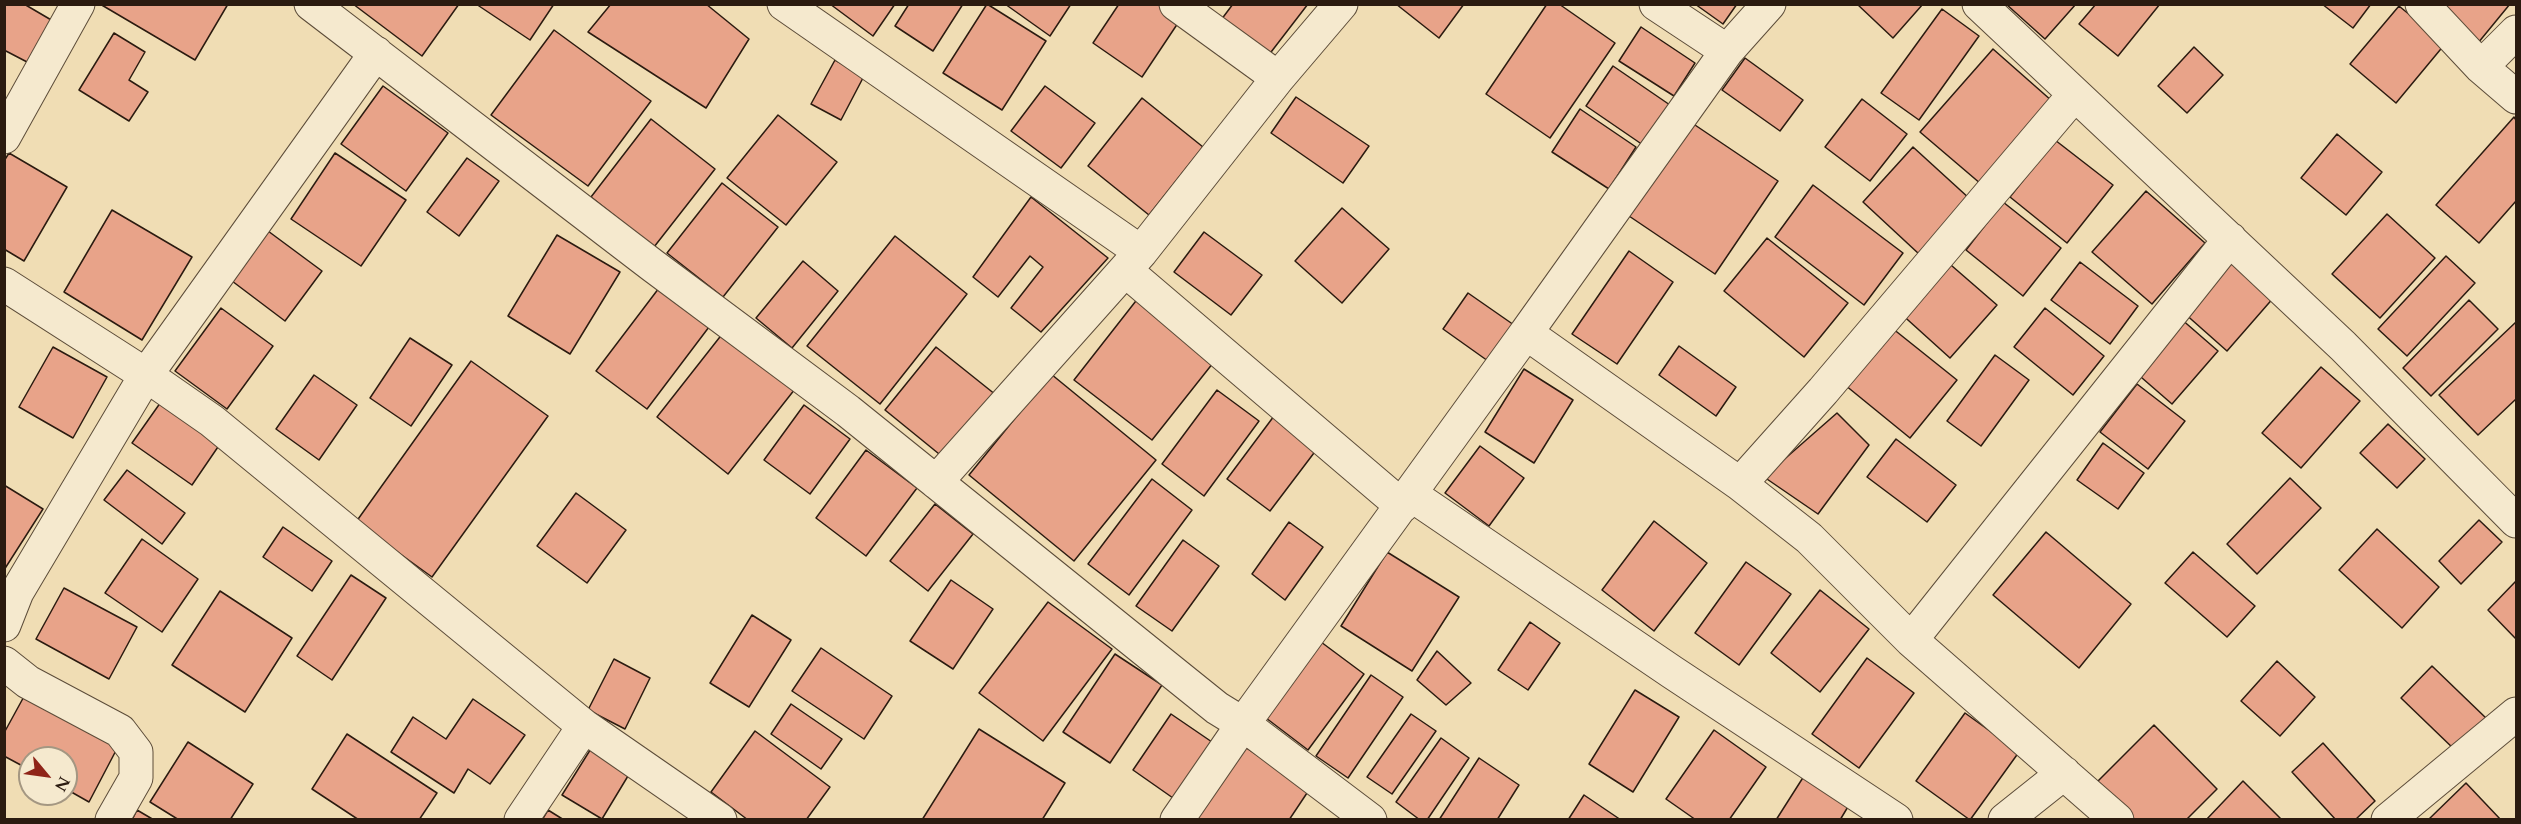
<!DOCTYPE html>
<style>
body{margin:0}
#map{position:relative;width:2521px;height:824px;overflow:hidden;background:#f0ddb4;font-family:Cardo,serif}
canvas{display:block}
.frame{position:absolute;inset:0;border:6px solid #2b1b10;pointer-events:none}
.north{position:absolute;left:18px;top:746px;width:60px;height:60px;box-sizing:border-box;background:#f5e9ce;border:2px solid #a49782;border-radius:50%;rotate:119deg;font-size:16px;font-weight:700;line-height:24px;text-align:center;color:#2b1b10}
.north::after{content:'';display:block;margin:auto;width:21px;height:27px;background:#8f2418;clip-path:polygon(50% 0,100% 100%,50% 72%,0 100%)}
</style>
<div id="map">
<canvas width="2521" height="824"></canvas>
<div class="frame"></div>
<div class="north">N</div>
</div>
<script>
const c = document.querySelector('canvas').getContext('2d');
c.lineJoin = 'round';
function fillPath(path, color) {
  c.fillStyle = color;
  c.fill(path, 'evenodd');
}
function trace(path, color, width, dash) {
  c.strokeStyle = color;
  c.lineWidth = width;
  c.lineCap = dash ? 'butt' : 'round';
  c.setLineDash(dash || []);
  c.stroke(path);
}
const building = new Path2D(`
 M4,4H24L53,21L29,63L4,50Z
 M100,4H228L195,60Z
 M353,4H459L422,56Z
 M476,4H554L530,40Z
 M611,4H706L749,39L706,108L588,32Z
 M830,4H895L873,36Z
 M909,4H963L933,51L895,26Z
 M987,4L1046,41L1002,110L943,73Z
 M1005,4H1071L1050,36Z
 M1119,4H1163L1182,17L1142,77L1093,43Z
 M1233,4H1308L1268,56L1221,20Z
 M1396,4H1464L1439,38Z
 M1547,4H1559L1615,43L1550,138L1486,94Z
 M1695,4H1737L1723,24Z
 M1857,4H1923L1893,38Z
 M2006,4H2076L2045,39Z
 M2096,4H2160L2118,56L2079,24Z
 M2322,4H2371L2353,28Z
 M2432,4H2510L2478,43Z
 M2399,6L2445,44L2396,103L2350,64Z
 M1942,9L1979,36L1919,120L1881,93Z
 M1641,27L1695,63L1674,96L1619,61Z
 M554,30L651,101L588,186L491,115Z
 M114,33L145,52L129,80L148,92L129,121L79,90Z
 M2194,47L2223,75L2187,113L2158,86Z
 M1993,49L2052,101L1981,184L1920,132Z
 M1745,58L1803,100L1780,131L1722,90Z
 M835,60L864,76L841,120L811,104Z
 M1613,66L1670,105L1643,145L1586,106Z
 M383,86L448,133L406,191L341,144Z
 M1045,86L1095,123L1061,168L1011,131Z
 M1296,97L1369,146L1343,183L1271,133Z
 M1142,98L1203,147L1149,215L1088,166Z
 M1862,99L1907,134L1870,181L1825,147Z
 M1580,109L1636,147L1609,189L1552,152Z
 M778,115L837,162L786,225L727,178Z
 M2514,117L2516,120V201L2479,243L2436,205Z
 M651,119L715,169L654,247L591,197Z
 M1692,123L1778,181L1715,274L1629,216Z
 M2337,134L2382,172L2346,215L2301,178Z
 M2055,140L2113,185L2067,243L2010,197Z
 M1913,147L1970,199L1919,254L1863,202Z
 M9,153L67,187L24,261L4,249V161Z
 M335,153L406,200L361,266L291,219Z
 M467,158L499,181L459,236L427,212Z
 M722,183L778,227L723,297L667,253Z
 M1813,185L1903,253L1864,305L1775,237Z
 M2146,191L2205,243L2152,304L2092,252Z
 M1031,197L1108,258L1041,332L1011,308L1043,267L1030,256L998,297L973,277Z
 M2003,202L2061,248L2023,296L1966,250Z
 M1342,208L1389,249L1342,303L1295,261Z
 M112,210L192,257L142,340L64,292Z
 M2387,214L2435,258L2380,318L2332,274Z
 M268,231L322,271L285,321L232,281Z
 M1204,232L1262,275L1231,315L1174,272Z
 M557,235L620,272L570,354L508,316Z
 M895,236L967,294L880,404L807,346Z
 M1767,238L1848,303L1804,357L1724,291Z
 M1629,251L1673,282L1617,364L1572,334Z
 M2446,256L2475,283L2407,356L2378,329Z
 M2231,258L2275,296L2227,351L2183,312Z
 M1944,259L1997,305L1950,358L1898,311Z
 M803,261L838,291L792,348L756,318Z
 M2080,262L2138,306L2110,344L2051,300Z
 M659,288L709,327L647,409L596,371Z
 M1468,293L1514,325L1488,361L1443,329Z
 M1139,297L1217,358L1152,440L1074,380Z
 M2469,300L2498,329L2431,396L2403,368Z
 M221,308L273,346L227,409L175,371Z
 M2045,308L2104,356L2073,395L2014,347Z
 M2180,318L2218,351L2172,404L2134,371Z
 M2516,322V399L2478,435L2439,395Z
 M1892,328L1957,380L1910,438L1845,385Z
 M723,333L795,389L728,474L657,417Z
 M410,338L452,365L411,426L370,398Z
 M1679,346L1736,387L1716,416L1659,375Z
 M53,347L107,377L73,438L19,407Z
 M936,347L996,395L944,458L885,410Z
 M1995,355L2029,380L1981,446L1947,421Z
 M471,361L548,416L432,577L356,522Z
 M2321,367L2360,401L2301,468L2262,433Z
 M1524,369L1573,400L1534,463L1485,432Z
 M1051,374L1156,460L1074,561L969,475Z
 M314,375L357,405L319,460L276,429Z
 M2137,384L2185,421L2148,469L2100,432Z
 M1217,390L1259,421L1204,496L1162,464Z
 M163,399L222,441L192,485L132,443Z
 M804,405L850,439L810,494L764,460Z
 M1277,412L1320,445L1270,511L1227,479Z
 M1837,413L1869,445L1818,514L1764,477Z
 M2388,424L2425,459L2397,488L2360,453Z
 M1896,439L1956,485L1927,522L1867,477Z
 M2103,443L2144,473L2118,509L2077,480Z
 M1480,446L1524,478L1489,526L1445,493Z
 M866,450L917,488L866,556L816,518Z
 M127,470L185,513L162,544L104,500Z
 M2290,478L2321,508L2257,574L2227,544Z
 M1152,479L1192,510L1129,595L1088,564Z
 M4,485L43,509L4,570Z
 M576,493L626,530L587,583L537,546Z
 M935,504L973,534L928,591L890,561Z
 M2479,520L2502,542L2461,584L2439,561Z
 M1654,521L1707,563L1654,631L1602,590Z
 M1289,522L1323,547L1285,600L1252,574Z
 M283,527L332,561L312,591L263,557Z
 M2377,529L2439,587L2402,628L2339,570Z
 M2046,532L2131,604L2079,668L1993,595Z
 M142,539L198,579L162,632L105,593Z
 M1183,540L1219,566L1172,631L1136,606Z
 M1387,552L1459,597L1412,671L1341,626Z
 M2193,552L2255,606L2227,637L2165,583Z
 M1746,562L1791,594L1739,665L1695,633Z
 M351,575L386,598L332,680L297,656Z
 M951,580L993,609L953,669L910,641Z
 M2516,581V639L2488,610Z
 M64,588L137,627L109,679L36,639Z
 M1820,590L1869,629L1820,692L1771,653Z
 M220,591L292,638L245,712L172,665Z
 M1048,602L1112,649L1043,741L979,693Z
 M752,615L791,640L749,707L710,683Z
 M1530,622L1560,643L1528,690L1498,670Z
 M1321,642L1364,674L1308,750L1266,718Z
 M821,648L892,696L864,739L792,691Z
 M1437,651L1471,683L1446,705L1417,680Z
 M1115,654L1162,685L1110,763L1063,732Z
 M1867,658L1914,693L1859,768L1812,734Z
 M614,659L650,678L625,729L588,710Z
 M2277,661L2315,697L2280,736L2241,701Z
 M2432,666L2487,719L2456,751L2401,698Z
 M1371,675L1403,697L1348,778L1316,756Z
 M1635,690L1679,717L1633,792L1589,764Z
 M27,691L121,741L89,802L66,789V758H30V770L4,756V733Z
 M473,699L525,735L490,784L468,769L454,793L391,752L413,717L446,739Z
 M791,704L842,739L821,769L771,734Z
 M1965,713L2019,752L1970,820L1916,781Z
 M1171,714L1212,742L1173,798L1133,770Z
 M1411,714L1436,731L1392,794L1367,777Z
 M2154,725L2217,789L2186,820H2134L2097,782Z
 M979,729L1065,783L1042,820H922Z
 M1714,730L1766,767L1729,820H1696L1666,799Z
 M755,731L830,787L806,820H748L711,792Z
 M347,734L437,793L419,820H359L312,789Z
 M1441,738L1469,758L1427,820H1420L1396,802Z
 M188,742L253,784L230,820H179L150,802Z
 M2323,743L2375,801L2355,820H2336L2292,772Z
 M1242,745L1309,790L1289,820H1191Z
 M592,747L631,771L602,819L562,795Z
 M1479,758L1519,785L1497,820H1439Z
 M1804,776L1849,805L1840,820H1776Z
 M2243,781L2282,820H2206Z
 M2466,783L2501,820H2428Z
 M1584,795L1621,820H1568Z
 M137,810L154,820H132Z
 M548,810L564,820H542Z`);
fillPath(building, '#e8a389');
trace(building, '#2b1b10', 1.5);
const street = new Path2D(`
 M311,4L652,265L848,411L1217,708L1243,724L1370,820
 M784,4L1141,252
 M1176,4L1278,78
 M1656,4L1727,51L1769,4
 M1979,4L2343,346L2516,521
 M2422,4L2481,67L2516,97
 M2481,67L2516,32
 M4,137L78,4
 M1125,270L1402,506
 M4,284L146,375L212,421L584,726L720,820
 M1526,333L1727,51
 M936,482L1141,252L1278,78L1341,4
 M1740,484L1823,391L2074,95
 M1410,494L1672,672L1896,820
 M4,625L17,592L146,375L376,53
 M1911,640L2230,239
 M4,663L28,682L120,731L136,752V778L112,820
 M521,820L584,726
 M1177,820L1243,724L1526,333L1740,484L1809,538L1911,640L2117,820
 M2005,820L2064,773
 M2388,820L2516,714`);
trace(street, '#5c4c39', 35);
trace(street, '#f5e9ce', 33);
</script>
